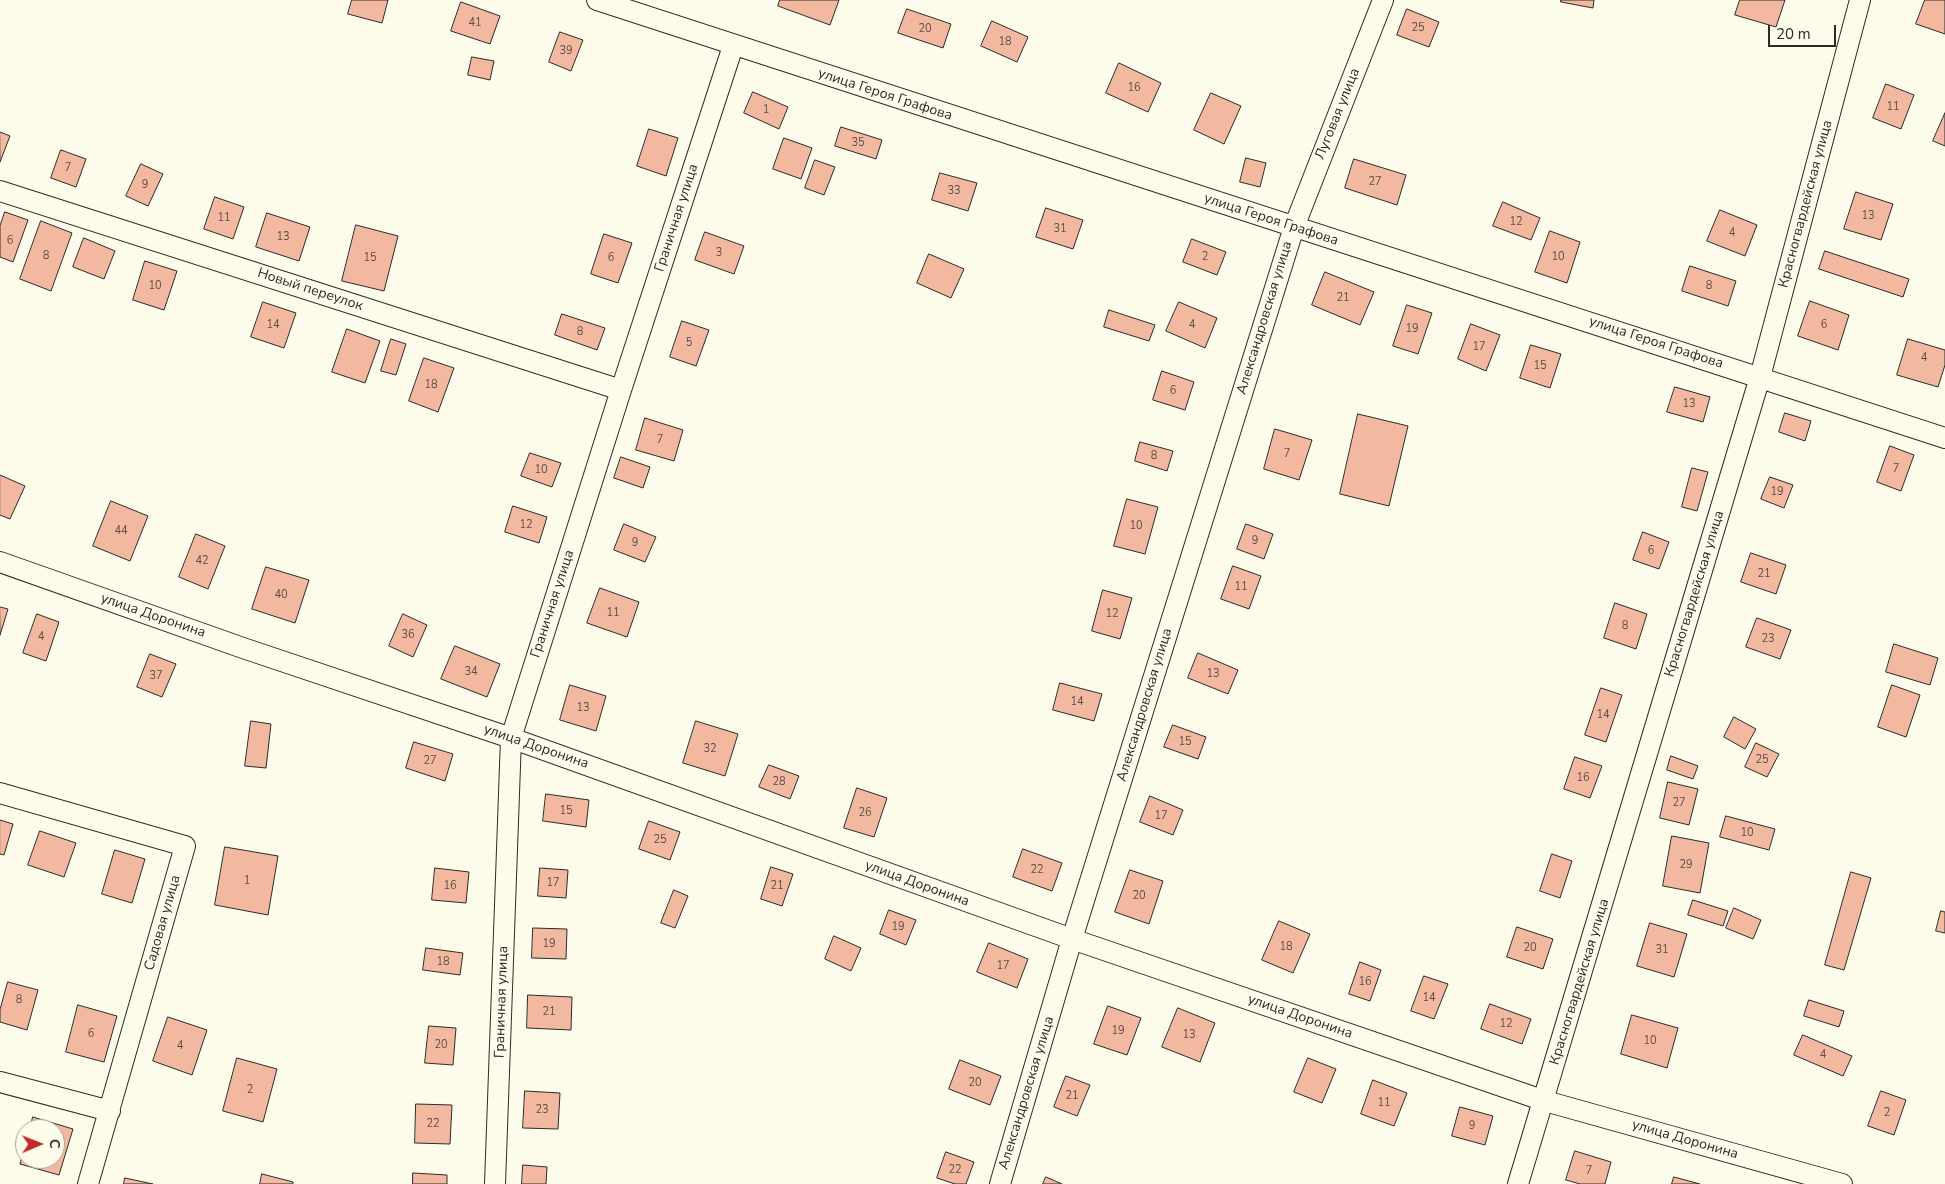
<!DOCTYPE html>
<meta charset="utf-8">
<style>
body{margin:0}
#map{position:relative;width:1945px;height:1184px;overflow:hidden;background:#fdfbea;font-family:"Nunito Sans",sans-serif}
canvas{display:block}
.north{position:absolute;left:15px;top:1119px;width:50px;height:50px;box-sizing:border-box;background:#fdfbea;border:1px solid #a9a89e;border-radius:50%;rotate:89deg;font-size:14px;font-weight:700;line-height:20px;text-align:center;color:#2b2b2b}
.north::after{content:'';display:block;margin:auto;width:18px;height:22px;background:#c62828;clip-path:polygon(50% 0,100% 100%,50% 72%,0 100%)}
.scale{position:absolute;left:1768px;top:25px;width:68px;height:22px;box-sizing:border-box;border:2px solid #2b2b2b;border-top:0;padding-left:6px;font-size:15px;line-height:18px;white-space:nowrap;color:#2b2b2b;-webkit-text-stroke:4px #fdfbea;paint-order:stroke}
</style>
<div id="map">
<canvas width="1945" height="1184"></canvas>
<div class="north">С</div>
<div class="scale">20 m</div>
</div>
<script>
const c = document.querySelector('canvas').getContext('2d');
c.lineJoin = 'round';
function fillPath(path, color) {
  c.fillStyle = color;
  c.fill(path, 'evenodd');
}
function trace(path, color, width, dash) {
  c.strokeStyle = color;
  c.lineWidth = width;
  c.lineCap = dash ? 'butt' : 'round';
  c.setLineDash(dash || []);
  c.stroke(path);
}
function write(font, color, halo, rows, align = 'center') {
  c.font = font + ' "Nunito Sans",sans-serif';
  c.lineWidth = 4;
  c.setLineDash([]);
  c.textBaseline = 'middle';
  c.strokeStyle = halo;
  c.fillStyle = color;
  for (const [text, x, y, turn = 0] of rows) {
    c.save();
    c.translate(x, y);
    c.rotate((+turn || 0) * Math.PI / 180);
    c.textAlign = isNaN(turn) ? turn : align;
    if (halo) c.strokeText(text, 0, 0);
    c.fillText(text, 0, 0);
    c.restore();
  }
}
const building = new Path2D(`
 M352,0H388L382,23L348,14Z
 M780,0H839L830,25L778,6Z
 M1561,0H1594L1593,8L1561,2Z
 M1740,0H1785L1776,27L1735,15Z
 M1925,0H1945V34L1916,24Z
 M461,2L500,16L490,44L451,31Z
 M907,9L951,24L943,48L898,33Z
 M1407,9L1439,22L1429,47L1397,35Z
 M992,21L1028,37L1017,62L981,46Z
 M560,32L583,40L571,71L549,62Z
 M472,57L494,61L490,80L468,75Z
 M1119,63L1161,83L1148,112L1106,93Z
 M1886,84L1914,95L1901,129L1873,118Z
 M753,92L788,107L779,129L744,113Z
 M1211,93L1241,106L1224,144L1194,130Z
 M1945,113V146L1933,141Z
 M841,127L882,140L876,159L835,146Z
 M649,129L678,138L666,176L637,166Z
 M0,132L10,136L0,162Z
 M784,138L812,148L801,179L773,169Z
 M61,150L86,159L76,187L51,178Z
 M1246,158L1266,163L1260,187L1240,182Z
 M1354,159L1406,175L1397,205L1345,188Z
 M815,160L835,167L824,195L805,188Z
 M141,164L163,174L148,206L126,196Z
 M940,173L977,183L968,211L932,200Z
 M1856,192L1893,204L1881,240L1844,229Z
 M215,197L244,207L233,239L204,229Z
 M1503,202L1540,218L1531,240L1493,226Z
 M1046,208L1083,220L1073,249L1036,237Z
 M1720,210L1757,225L1745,256L1707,241Z
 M5,212L28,220L13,262L0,257V226Z
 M267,213L310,227L299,261L256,247Z
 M41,221L72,233L51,291L20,279Z
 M356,225L398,236L384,291L342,281Z
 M1550,231L1580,242L1567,283L1535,272Z
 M705,232L744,246L734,274L695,260Z
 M604,234L632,243L618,283L591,274Z
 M84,238L115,251L104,279L73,267Z
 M1192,239L1226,252L1217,275L1183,262Z
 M1825,251L1909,279L1903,297L1819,269Z
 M929,254L964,269L951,298L917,283Z
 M145,261L177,271L164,310L133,300Z
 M1690,266L1736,281L1728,306L1682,291Z
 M1325,272L1374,292L1360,325L1312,305Z
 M1810,301L1849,315L1838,350L1798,336Z
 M263,302L296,313L284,348L251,337Z
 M1179,302L1217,318L1205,348L1166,331Z
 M1407,305L1432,313L1418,354L1393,346Z
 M1109,310L1155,325L1149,341L1104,327Z
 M562,314L605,328L597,350L555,335Z
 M682,321L709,330L696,366L670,357Z
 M1471,324L1500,335L1486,371L1458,359Z
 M347,329L380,341L365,383L332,372Z
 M391,339L406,344L396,375L381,371Z
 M1908,339L1945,350V365L1938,387L1897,375Z
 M1531,345L1561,354L1550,388L1520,378Z
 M424,358L454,368L438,412L409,401Z
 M1162,371L1194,382L1185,410L1153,400Z
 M1675,387L1710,397L1703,422L1667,412Z
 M1785,413L1811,421L1805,441L1779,432Z
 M1358,414L1408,426L1389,506L1340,494Z
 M645,418L683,430L674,461L636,450Z
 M1275,429L1312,440L1299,480L1264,469Z
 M1140,442L1173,451L1167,471L1135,461Z
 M1890,446L1914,455L1901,491L1877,482Z
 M530,453L561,463L552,487L521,476Z
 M621,457L650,467L643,488L614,478Z
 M1692,468L1708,472L1697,511L1682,507Z
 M0,475L25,486L10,519L0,515Z
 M1770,477L1793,485L1784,508L1761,499Z
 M1127,499L1158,507L1145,554L1114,546Z
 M111,501L148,516L130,561L93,546Z
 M513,506L547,517L539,543L505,532Z
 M624,524L656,537L645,562L614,550Z
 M1246,524L1273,534L1264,559L1237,549Z
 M1643,532L1669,542L1659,569L1633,560Z
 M196,534L225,546L208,589L179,577Z
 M1751,553L1786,565L1776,594L1741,582Z
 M1233,566L1261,576L1249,609L1221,599Z
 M266,567L309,580L295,623L252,609Z
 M600,588L639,602L627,637L587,623Z
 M1103,590L1132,598L1120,639L1092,631Z
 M1615,603L1647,614L1636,649L1604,638Z
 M0,607L8,609L0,635Z
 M37,614L59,622L46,661L23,653Z
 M403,614L427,625L413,657L389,646Z
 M1757,618L1791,630L1780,659L1746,647Z
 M1894,644L1938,658L1930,685L1886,672Z
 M455,646L500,664L487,697L441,679Z
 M1198,653L1238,670L1228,694L1188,678Z
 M150,654L176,664L162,697L137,687Z
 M1060,683L1102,694L1094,721L1053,710Z
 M570,685L606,696L596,731L560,720Z
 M1892,685L1920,695L1906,737L1878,727Z
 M1601,688L1622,695L1606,742L1585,735Z
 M1734,717L1756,729L1745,749L1724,737Z
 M251,721L271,724L266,768L245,766Z
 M696,721L738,734L725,776L683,763Z
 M1173,725L1206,737L1198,759L1164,747Z
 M414,742L453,754L445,781L406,768Z
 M1756,743L1779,754L1767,777L1745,767Z
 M1671,756L1698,766L1693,779L1667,770Z
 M1575,757L1602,766L1590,798L1564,789Z
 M769,765L799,776L790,799L759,787Z
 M1668,782L1698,789L1689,825L1660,818Z
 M857,788L887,798L874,837L844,828Z
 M546,794L589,800L586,827L543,821Z
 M1150,796L1183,810L1173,835L1140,822Z
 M1726,816L1775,829L1769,850L1720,837Z
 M0,820L13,824L4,855L0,854Z
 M649,821L680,832L670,860L639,849Z
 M40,831L76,843L64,877L28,865Z
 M1672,836L1709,843L1700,893L1663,886Z
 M225,847L278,856L268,915L215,905Z
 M1023,849L1062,863L1052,891L1013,877Z
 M115,850L145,859L132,903L102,894Z
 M1552,854L1572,861L1560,898L1540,891Z
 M771,867L793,874L782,906L761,899Z
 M435,868L469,872L466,903L432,900Z
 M540,868L568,870L566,898L538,896Z
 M1130,870L1163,881L1149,924L1115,912Z
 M1851,872L1871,878L1844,970L1825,965Z
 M674,890L688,896L675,928L661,923Z
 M1693,900L1728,911L1723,926L1688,915Z
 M1734,908L1761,920L1753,939L1726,928Z
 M889,910L916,920L906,945L880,934Z
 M1941,911L1945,912V933L1936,931Z
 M1279,921L1310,934L1293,973L1262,960Z
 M1650,923L1687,934L1674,977L1637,966Z
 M1517,927L1553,939L1543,969L1507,957Z
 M533,928L567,929L566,959L532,958Z
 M834,936L861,948L851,971L825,959Z
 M989,943L1028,959L1017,988L977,972Z
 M426,948L463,953L460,975L423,970Z
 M1360,962L1381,970L1370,1001L1349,994Z
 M1424,976L1448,984L1434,1019L1411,1011Z
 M8,982L38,990L27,1030L0,1022V1010Z
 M528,995L572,997L571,1030L527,1028Z
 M1809,1000L1844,1011L1839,1027L1804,1016Z
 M1490,1004L1531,1019L1522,1044L1481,1029Z
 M78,1005L117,1016L104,1062L66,1052Z
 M1108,1006L1141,1018L1127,1055L1094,1044Z
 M1178,1008L1215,1023L1200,1062L1162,1047Z
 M1632,1015L1678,1028L1667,1068L1621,1054Z
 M168,1017L207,1030L192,1075L153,1061Z
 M429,1026L456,1028L453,1065L425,1063Z
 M1803,1035L1852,1056L1843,1076L1794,1055Z
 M237,1058L277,1069L263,1122L223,1111Z
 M1308,1058L1336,1069L1322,1103L1294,1092Z
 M960,1060L1001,1076L990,1105L949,1089Z
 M1066,1076L1090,1085L1077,1116L1054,1107Z
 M1373,1080L1407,1093L1394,1126L1361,1114Z
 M525,1091L560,1093L558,1129L523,1128Z
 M1881,1091L1906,1100L1894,1135L1868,1126Z
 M416,1104L452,1105L450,1144L415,1143Z
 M1460,1107L1493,1116L1485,1145L1452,1136Z
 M33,1117L73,1129L59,1175L20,1164L25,1146V1159H55V1129H30Z
 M1575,1151L1611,1162L1605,1184H1580L1566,1180Z
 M946,1152L974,1162L966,1184H955L937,1178Z
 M523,1165L547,1167L546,1184H522Z
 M413,1173L447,1175V1184H413Z
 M262,1174L293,1182V1184H260Z
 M1046,1177L1062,1184H1043Z
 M1674,1177L1700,1184H1672Z
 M125,1178L153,1184H124Z`);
fillPath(building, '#f2b8a0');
trace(building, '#2b2b2b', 1);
const minor = new Path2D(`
 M597,0L1945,438
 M0,191L621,390
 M0,562L243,648L511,738L1072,939L1545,1101L1842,1184
 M0,793L185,846L88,1184
 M0,1082L110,1111
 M495,1184L511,738L621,390L733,46
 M1000,1184L1072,939L1294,227L1383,0
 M1518,1184L1760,377L1860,0`);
trace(minor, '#2b2b2b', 22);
trace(minor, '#fdfbea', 20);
write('11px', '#5d4e48', null, [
 ["41",475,23],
 ["25",1418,28],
 ["20",925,29],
 ["18",1005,42],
 ["39",566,51],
 ["16",1134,88],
 ["11",1893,107],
 ["1",766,110],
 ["35",858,143],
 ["7",68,168],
 ["27",1375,182],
 ["9",145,185],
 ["33",954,191],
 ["13",1868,216],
 ["11",224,218],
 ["12",1516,222],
 ["31",1060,229],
 ["4",1732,233],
 ["13",283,237],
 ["6",10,241],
 ["3",719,253],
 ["8",46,256],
 ["2",1205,257],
 ["10",1558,257],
 ["15",370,258],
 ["6",611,258],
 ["10",155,286],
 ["8",1709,286],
 ["21",1343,298],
 ["14",273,325],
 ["4",1192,325],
 ["6",1824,325],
 ["19",1412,329],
 ["8",580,332],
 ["5",689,343],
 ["17",1479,347],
 ["4",1924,358],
 ["15",1540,366],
 ["18",431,385],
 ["6",1173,391],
 ["13",1689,404],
 ["7",660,440],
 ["7",1287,454],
 ["8",1154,456],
 ["7",1896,469],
 ["10",541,470],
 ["19",1777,492],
 ["12",526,525],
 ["10",1136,526],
 ["44",121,531],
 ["9",1255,541],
 ["9",635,543],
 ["6",1651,551],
 ["42",202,561],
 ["21",1764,574],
 ["11",1241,587],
 ["40",281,595],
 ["11",613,613],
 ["12",1112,614],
 ["8",1625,626],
 ["36",408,635],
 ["4",41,637],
 ["23",1768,639],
 ["34",471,672],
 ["13",1213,674],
 ["37",156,676],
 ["14",1077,702],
 ["13",583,708],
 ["14",1603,715],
 ["15",1185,742],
 ["32",710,749],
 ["25",1762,760],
 ["27",430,761],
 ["16",1583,778],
 ["28",779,782],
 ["27",1679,803],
 ["15",566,811],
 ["26",865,813],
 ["17",1161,816],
 ["10",1747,833],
 ["25",660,840],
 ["29",1686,865],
 ["22",1037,870],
 ["1",247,881],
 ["17",553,883],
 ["16",450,886],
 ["21",777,886],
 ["20",1139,896],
 ["19",898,927],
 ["19",549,944],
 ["18",1286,947],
 ["20",1530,948],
 ["31",1662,950],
 ["18",443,962],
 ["17",1003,966],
 ["16",1365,982],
 ["14",1429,998],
 ["8",19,1000],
 ["21",549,1012],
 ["12",1506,1024],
 ["19",1118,1031],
 ["6",91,1034],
 ["13",1189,1035],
 ["10",1650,1041],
 ["20",441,1045],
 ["4",180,1046],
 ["4",1823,1055],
 ["20",975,1083],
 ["2",250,1090],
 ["21",1072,1096],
 ["11",1384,1103],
 ["23",542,1110],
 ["2",1887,1113],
 ["22",433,1124],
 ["9",1472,1126],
 ["22",955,1170],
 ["7",1589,1171]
]);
write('14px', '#2b2b2b', '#fdfbea', [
 ["улица Героя Графова",885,95,18],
 ["Луговая улица",1338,114,-68],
 ["Красногвардейская улица",1806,204,-75],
 ["Граничная улица",677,218,-72],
 ["улица Героя Графова",1271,220,18],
 ["Новый переулок",310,290,18],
 ["Александровская улица",1265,318,-73],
 ["улица Героя Графова",1656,343,18],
 ["Красногвардейская улица",1695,594,-73],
 ["Граничная улица",553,604,-72],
 ["улица Доронина",153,616,19],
 ["Александровская улица",1145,705,-73],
 ["улица Доронина",536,747,19],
 ["улица Доронина",917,884,20],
 ["Садовая улица",163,923,-74],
 ["Красногвардейская улица",1580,982,-73],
 ["Граничная улица",502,1002,-88],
 ["улица Доронина",1300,1017,19],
 ["Александровская улица",1027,1093,-73],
 ["улица Доронина",1685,1140,16]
]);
</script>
